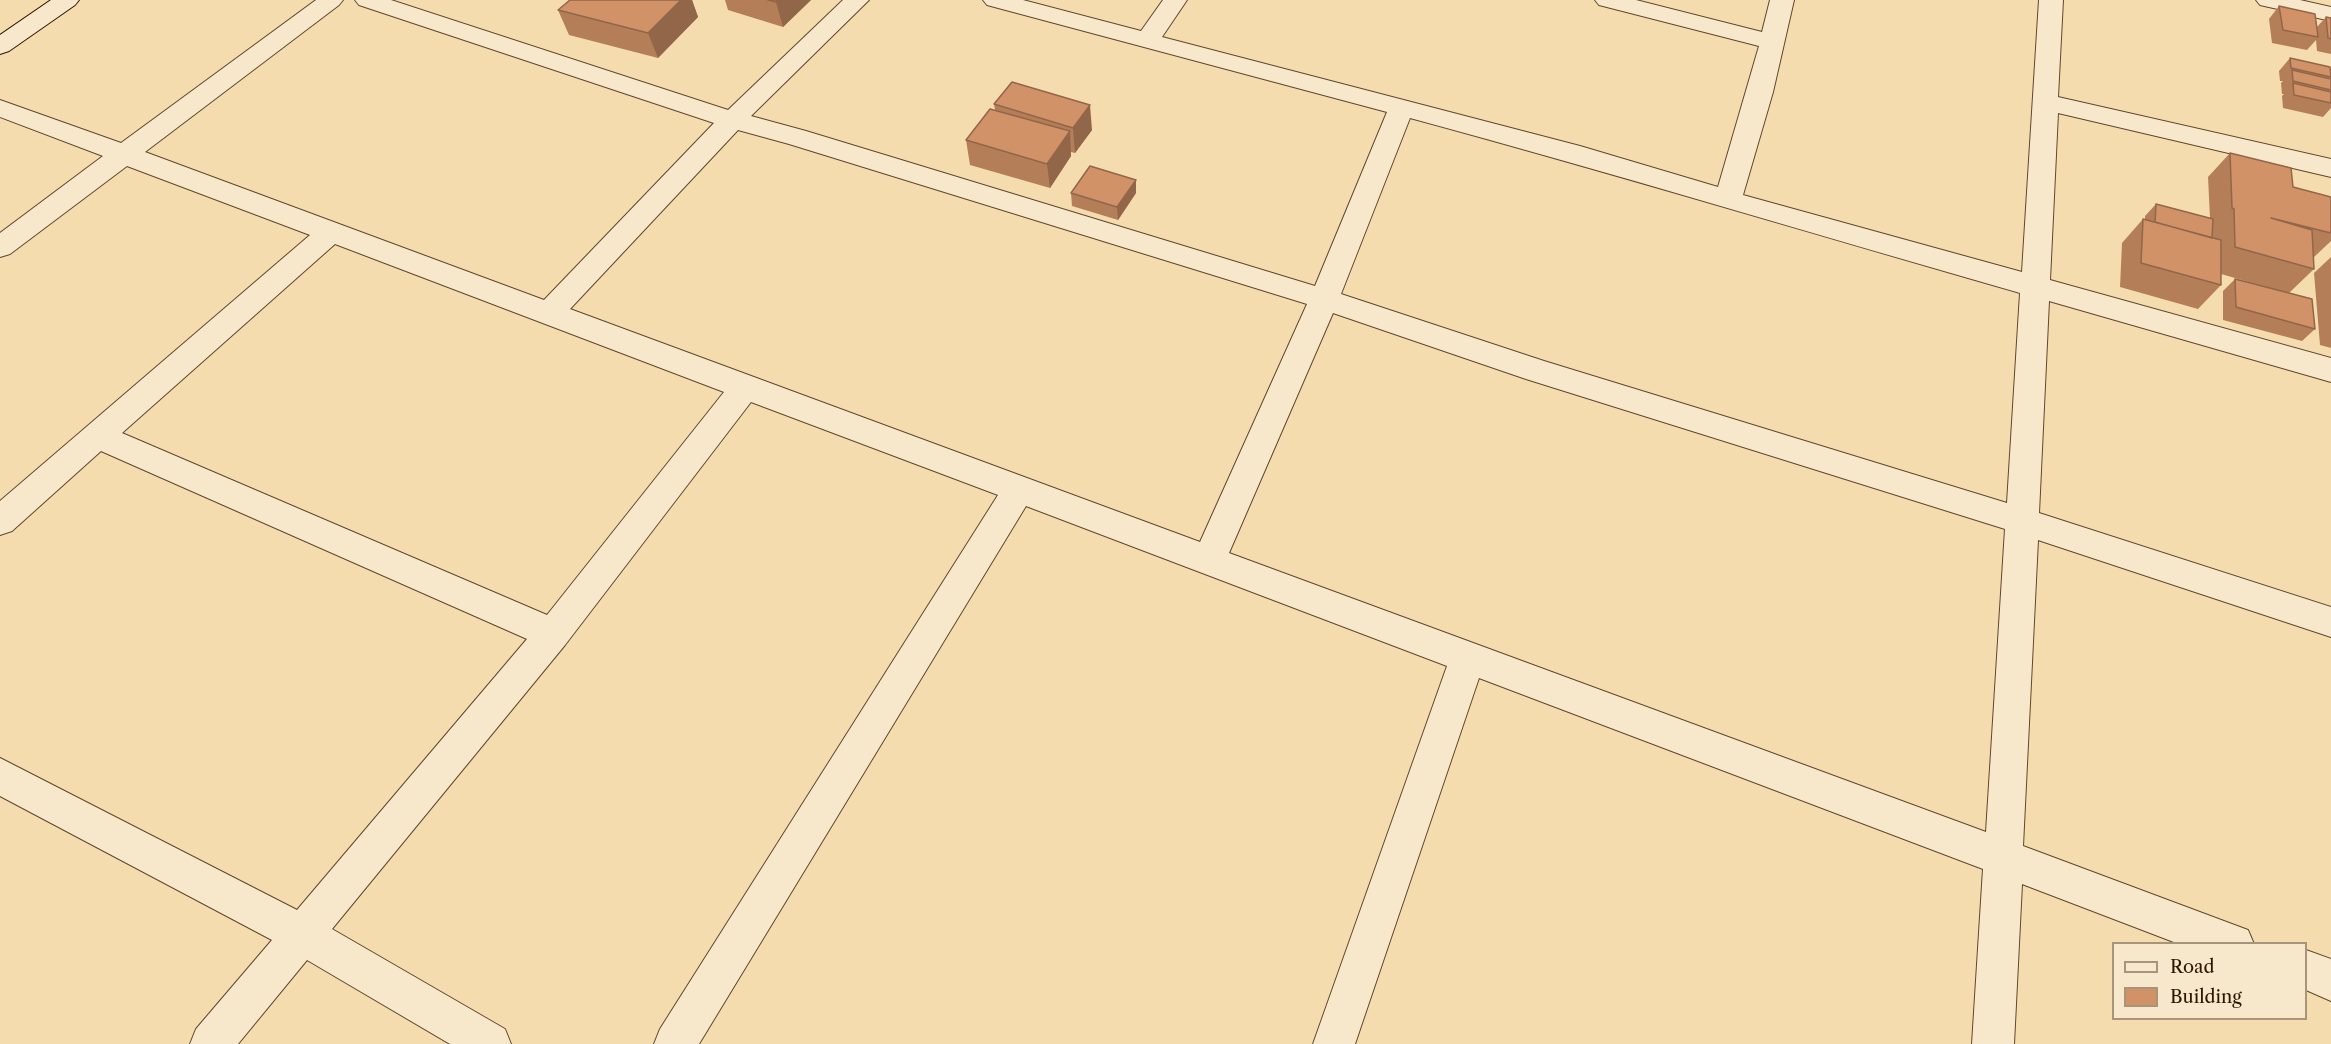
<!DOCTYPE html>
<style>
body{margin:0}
#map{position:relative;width:2331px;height:1044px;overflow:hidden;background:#f5dcaf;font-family:"Libre Caslon Text",serif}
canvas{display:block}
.legend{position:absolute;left:2112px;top:942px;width:195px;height:78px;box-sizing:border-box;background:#f8e8cb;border:2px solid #a7947a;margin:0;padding:8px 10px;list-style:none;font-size:18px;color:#2d1500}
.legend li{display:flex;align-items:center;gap:12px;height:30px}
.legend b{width:30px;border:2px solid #a7947a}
</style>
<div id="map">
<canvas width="2331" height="1044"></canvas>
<ul class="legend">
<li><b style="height:8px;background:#f8e8cb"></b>Road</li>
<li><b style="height:16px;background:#d19268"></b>Building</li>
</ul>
</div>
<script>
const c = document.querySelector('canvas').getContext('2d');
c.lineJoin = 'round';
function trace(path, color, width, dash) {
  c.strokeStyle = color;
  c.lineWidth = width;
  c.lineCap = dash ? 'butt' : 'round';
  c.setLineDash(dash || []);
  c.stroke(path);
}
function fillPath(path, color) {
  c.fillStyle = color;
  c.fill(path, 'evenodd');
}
const street = new Path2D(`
 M316,0H343L339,5L145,152L544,300L714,123L359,5L355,0H391L728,110L843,0H869L751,116L806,131L1315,286L1387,112L987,5L983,0H1023L1141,31L1163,0H1187L1162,37L1580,146L1718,187L1759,46L1599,5L1595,0H1636L1762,32L1770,0H1794L1773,92L1743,195L2022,272L2039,0H2063L2058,97L2331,159V177L2058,113L2050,280L2331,358V382L2049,301L2039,513L2331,607V637L2038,540L2023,846L2248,930L2254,944H2179L2022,884L2014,1044H1972L1983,869L1479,678L1355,1044H1313L1447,666L1026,506L699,1044H654L660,1029L998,495L751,402L565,645L332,929L505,1029L511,1044H450L307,960L238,1044H190L196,1029L272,940L0,796V758L297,910L527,639L101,451L12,531L0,535V501L310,235L127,166L10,254L0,257V233L103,156L0,117V100L121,143ZM1410,118C1614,173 1817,235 2020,293L2007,503L1544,361L1341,294ZM738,130L789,144L1307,304L1200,542L570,309ZM335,244L724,392L547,615L122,433ZM1333,313L1526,379L2005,529L1986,832L1229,553Z
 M2256,0H2300L2331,7V21L2260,5Z
 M2306,950L2331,959V1001L2306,990Z`);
const secondary = new Path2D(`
 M51,0H79L75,5L9,51L0,54V35Z`);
trace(street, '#5f472c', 2);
trace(secondary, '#2d1500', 2);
fillPath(street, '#f8e8cb');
fillPath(secondary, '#f8e8cb');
fillPath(new Path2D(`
 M570,0H692L698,17L658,58L569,35L558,10Z
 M725,0H811L783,27L728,10Z
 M2279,6L2317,27L2326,17L2331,18V54L2317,51L2316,40L2307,50L2272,43L2269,19Z
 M2290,58L2331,72V78L2330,79H2331V108L2323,117L2283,108L2282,96L2284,94H2282L2281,83L2283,81H2280L2279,71Z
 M994,104L1092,130L1075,153L1071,152V156L1050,188L970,165L966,140L995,110Z
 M2230,153L2293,187L2331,197V241L2313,258L2314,269L2289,293L2315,329L2302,341L2223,320V291L2235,279L2280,291L2221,274V285L2198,309L2120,287L2122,243L2143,219H2145V216L2156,204L2210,218L2208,177Z
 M1071,193H1136L1118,220L1072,206Z
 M2331,257V348L2320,345L2314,273Z`), '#b47e59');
fillPath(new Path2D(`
 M681,0H692L698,17L658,58L648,33Z
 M778,0H811L783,27L776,2Z
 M1090,105L1092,130L1075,153L1073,128Z
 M1070,131L1071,156L1050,188L1047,164Z
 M1136,180V193L1118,220L1117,207Z`), '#926649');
const building = new Path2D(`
 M570,0H681L648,33L558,10Z
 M768,0H778L776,2Z
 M2279,6L2315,14L2318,37L2283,30Z
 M2326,17L2331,18V39L2328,38Z
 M2290,58L2330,67L2331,77L2291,68Z
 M2292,70L2331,79V90L2293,81Z
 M1012,82L1090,105L1073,128L994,104Z
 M2293,83L2331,92V103L2294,95Z
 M990,109L1070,131L1047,164L966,140Z
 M2230,153L2291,168L2293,187L2331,197V233L2271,218L2312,230L2314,269L2235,247L2234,209L2232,208Z
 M1090,166L1136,180L1117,207L1071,193Z
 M2156,204L2213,219L2212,238L2155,222Z
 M2143,219L2221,240V285L2141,263Z
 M2235,279L2312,299L2315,329L2236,307Z`);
fillPath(building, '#d19268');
trace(building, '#926649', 1.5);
</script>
